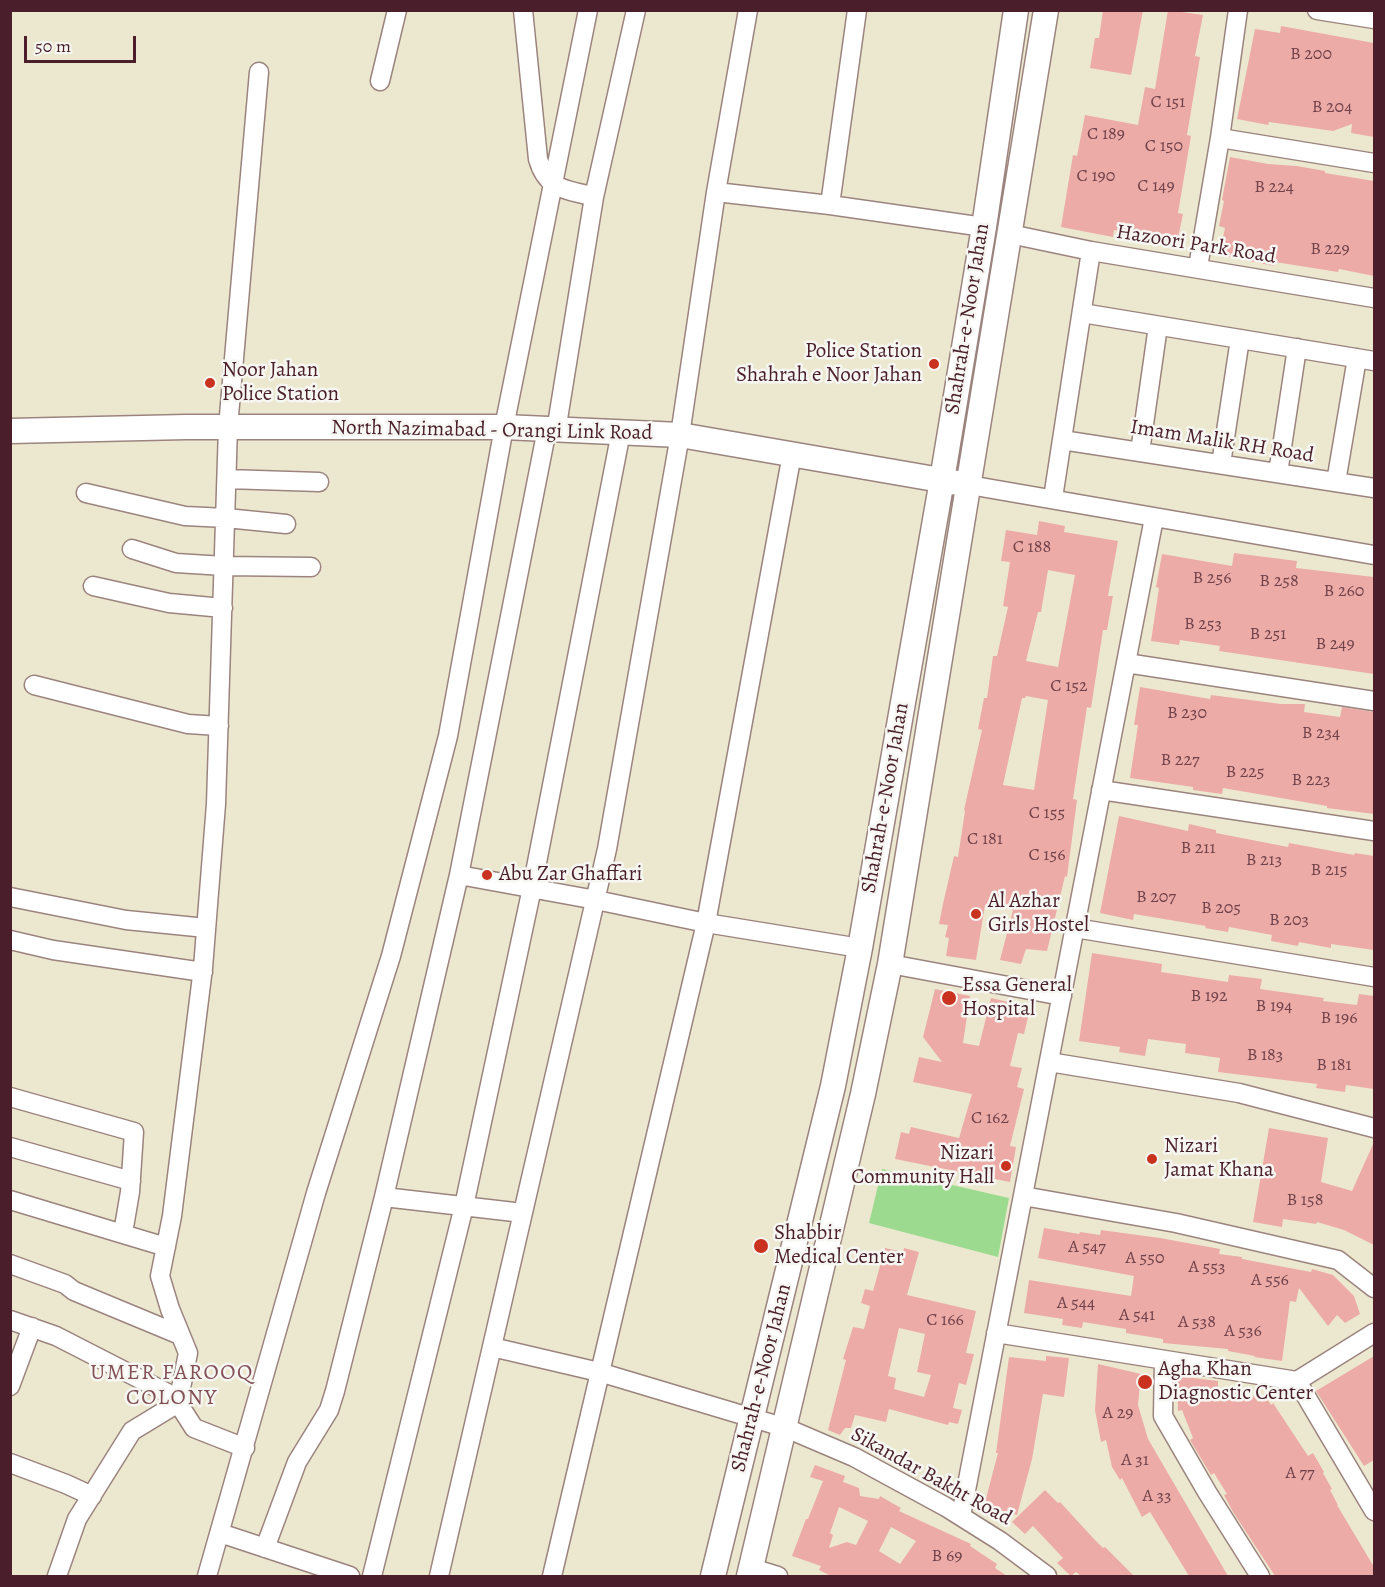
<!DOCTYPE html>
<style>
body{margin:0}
#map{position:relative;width:1385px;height:1587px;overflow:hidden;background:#ece8d0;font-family:Alegreya,serif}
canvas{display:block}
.frame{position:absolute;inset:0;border:12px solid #4a1f2b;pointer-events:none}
.scale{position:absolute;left:24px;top:36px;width:112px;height:27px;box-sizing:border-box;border:3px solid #4a1f2b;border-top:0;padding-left:8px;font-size:18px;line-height:21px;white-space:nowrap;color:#4a1f2b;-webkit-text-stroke:4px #f6f6f2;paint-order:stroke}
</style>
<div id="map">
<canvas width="1385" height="1587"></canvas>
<div class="frame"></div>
<div class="scale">50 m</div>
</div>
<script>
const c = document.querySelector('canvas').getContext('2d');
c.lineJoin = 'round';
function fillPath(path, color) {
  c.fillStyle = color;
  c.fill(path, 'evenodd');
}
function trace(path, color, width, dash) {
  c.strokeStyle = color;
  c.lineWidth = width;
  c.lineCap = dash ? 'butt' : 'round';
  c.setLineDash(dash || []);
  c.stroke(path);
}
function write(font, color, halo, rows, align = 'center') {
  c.font = font + ' Alegreya,serif';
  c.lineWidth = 5;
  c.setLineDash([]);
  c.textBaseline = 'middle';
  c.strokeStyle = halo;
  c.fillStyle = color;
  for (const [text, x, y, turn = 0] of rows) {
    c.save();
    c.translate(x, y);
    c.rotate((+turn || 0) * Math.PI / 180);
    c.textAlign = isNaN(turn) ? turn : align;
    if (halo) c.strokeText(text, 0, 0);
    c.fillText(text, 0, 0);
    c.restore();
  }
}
fillPath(new Path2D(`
 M882,1169L1009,1198L998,1257L869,1223Z`), '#9cda8f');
fillPath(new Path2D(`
 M1103,10H1143L1131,75L1090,68L1095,38H1099Z
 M1168,10L1203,15L1195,56L1200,57L1187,135L1191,136L1178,213L1183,214L1177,243L1114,230L1113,237L1061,227L1073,155L1077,156L1085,115L1138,125L1145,87L1155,89Z
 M1281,26L1374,43V137L1351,133L1352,124L1333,131L1269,122L1268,125L1237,119L1255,29L1280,33Z
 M1230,157L1268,164L1297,166L1325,171V173L1374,181V276L1339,269L1338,272L1275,262L1274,266L1219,255L1225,228L1219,226L1224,201L1222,200Z
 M1039,521L1065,526L1064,532L1118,541L1108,596H1113L1107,630H1103L1091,708L1087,707L1079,759L1073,799L1077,800L1067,877L1065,876L1047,951L1026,949L1021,964L1000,960L1013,910L985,905L976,960L946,956L949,938L945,937L948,925L939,924L943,904L954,856L958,857L965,811L964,810L982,730L978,729L984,698H987L993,656H997L1008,607L1003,606L1010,562L1001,561L1006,530L1037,535ZM1048,570L1075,575L1058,667L1026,661L1038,612H1041ZM1026,696L1048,700L1034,790L1003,785L1022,698H1025Z
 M1234,553L1297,561L1296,568L1374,577V674L1219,651L1220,646L1180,640L1179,645L1151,641L1159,588L1156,587L1162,554L1232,566Z
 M1140,687L1210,699L1211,695L1281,704H1305L1304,712L1340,717L1342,707L1374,712V814L1327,808V806L1223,788L1222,794L1193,790V787L1130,778L1138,725H1134Z
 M1119,816L1188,831L1189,824L1216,830V833L1288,847L1289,843L1354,855L1355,853L1374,856V950L1331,944V948L1299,942L1298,946L1271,941L1272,935L1229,927L1228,932L1205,928L1206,926L1134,914L1133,920L1100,913Z
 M1092,953L1162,964L1161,972L1228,982L1229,975L1262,979L1260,989L1324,998L1323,1001L1357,1005L1359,994L1374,996V1089L1346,1085L1345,1092L1316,1088L1317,1084L1218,1072L1220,1058L1185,1053L1186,1044L1148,1039L1145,1056L1119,1052L1120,1047L1079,1041Z
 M935,989L970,996L963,1043L979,1046L991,998L1017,1004V1007L1030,1009L1024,1034L1018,1033L1010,1066L1022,1068L1017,1087L1024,1089L1010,1146L1016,1147L1010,1182L895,1159L901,1132L909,1134L911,1127L959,1138L972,1094L913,1082L919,1057L942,1062L923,1037Z
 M1269,1128L1328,1138L1321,1182L1352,1191L1374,1142V1245L1344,1230L1317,1222L1316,1224L1283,1219L1282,1227L1253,1222Z
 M1044,1228L1079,1234L1080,1232L1100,1235L1101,1230L1160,1238L1220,1249L1219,1254L1242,1257V1259L1311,1272L1312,1269L1333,1275L1354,1296L1360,1314L1345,1323L1337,1315L1328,1326L1299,1288L1296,1302L1290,1301L1282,1361L1254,1357L1255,1356L1228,1351V1349L1163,1343V1339L1126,1333V1329L1083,1322L1082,1328L1062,1325L1063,1319L1024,1313L1029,1280L1131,1296L1134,1276L1038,1258Z
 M885,1248L903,1252L904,1248L919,1252L907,1295L976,1311L966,1353L974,1354L966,1385L959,1383L953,1408L962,1410L958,1424L949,1422L948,1425L889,1409L886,1422L855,1415L851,1428H845L840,1435L828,1430L846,1360L843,1359L853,1327L864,1329L870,1306L861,1303L865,1289L873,1291ZM899,1328L925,1334L917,1372L931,1375L924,1397L894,1389L896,1378L888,1376Z
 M1046,1356L1069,1358L1064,1397L1043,1394L1032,1459L1017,1515L984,1506L998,1453H996L1009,1357L1046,1361Z
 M1374,1356V1460L1364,1466L1316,1391Z
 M1098,1364L1141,1374L1138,1405L1148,1439L1228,1576H1189L1150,1512L1142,1517L1122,1478L1120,1480L1112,1467L1106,1440L1101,1442L1095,1410Z
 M1177,1376L1218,1381V1402L1236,1392L1238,1396L1243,1393L1247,1400L1254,1396L1258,1402L1266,1397L1271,1405L1273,1403L1308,1456L1313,1453L1324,1472L1323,1473L1332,1489L1330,1490L1338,1505H1337L1374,1567V1576H1275L1233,1512L1224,1495L1227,1494L1214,1473L1211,1475L1190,1440L1193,1438L1182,1410L1178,1411Z
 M815,1465L845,1476L843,1482L859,1488L860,1496L879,1499L880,1496L901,1508L899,1511L971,1544L970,1546L997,1564L995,1568L1007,1576H831L819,1570L821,1566L792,1556L806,1519H808L823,1481L810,1477ZM839,1507L868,1521L856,1545L847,1542L829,1548L833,1535L830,1533ZM891,1527L916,1541L900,1564L879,1551Z
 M1045,1490L1058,1503L1060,1502L1094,1539L1103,1548L1105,1547L1134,1576H1081L1076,1572L1071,1576L1057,1563L1063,1558L1033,1526L1025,1534L1012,1522Z`), '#ecaba7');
const street = new Path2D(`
 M523,10L538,159C547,191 567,189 594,197
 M1317,10L1374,19
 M380,81L397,10
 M1220,138L1374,163
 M716,192L830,205L984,227
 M830,205L857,10
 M1010,234L1091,251L1374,298
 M1198,267L1220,138L1238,10
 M1082,313L1374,361
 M556,431L594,197L636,10
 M1062,440L1374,488
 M1140,452L1158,326
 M1221,464L1240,339
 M1278,473L1297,348
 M227,479L319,482
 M1336,482L1357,358
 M969,485L1374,555
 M86,493L185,516L226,518L286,524
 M1053,498L1091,251
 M132,549L176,563L224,566L311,567
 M93,586L169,603L223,608
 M1126,663L1374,701
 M34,685L188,724L219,726
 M1101,790L1374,831
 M459,875L596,900L706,923L860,948
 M10,897L126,920L206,928
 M1075,928L1374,977
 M10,940L53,950L203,972
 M890,964L1062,996
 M1049,1062L1239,1093L1374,1128
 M10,1097L134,1132L130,1192L123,1233
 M10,1147L131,1181
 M1023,1196L1176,1223L1338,1260L1374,1288
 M384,1197L523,1213
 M10,1200L166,1247
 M10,1264L65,1284L74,1291L180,1335
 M10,1320L56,1336L179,1399
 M996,1333L1297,1381L1374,1333
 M492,1347L599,1372L786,1428L854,1457L946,1507L1000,1541L1047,1576
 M1164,1360L1163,1416L1207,1492L1260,1576
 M1297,1381L1374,1511
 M10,1386L32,1327
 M245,1448L194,1428L178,1403L188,1353L170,1309L160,1276L172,1216L203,968L216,804L228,427L259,72
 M10,1463L66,1484L92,1496
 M961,1516L1154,518
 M220,1533L350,1576
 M265,1548L297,1462L329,1410L335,1391L384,1197L459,875L547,429
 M752,1568L778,1576
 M57,1576L77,1519L132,1431L178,1403
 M207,1576L316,1193L391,956L448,736L504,427L588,10
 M372,1576L464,1206L532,888L621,432
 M439,1576L607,849L680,435L716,192L748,10
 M552,1576L706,923L792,454`);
const secondary = new Path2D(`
 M10,431L186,427H504L680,435L958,483
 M713,1576L833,1086L860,948L942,480L984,227L1016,10
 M749,1576L863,1094L890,964L1046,10`);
trace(street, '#9b847e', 21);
trace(secondary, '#9b847e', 27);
trace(street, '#fff', 18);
trace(secondary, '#fff', 24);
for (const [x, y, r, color] of [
 [934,364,6,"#c8321e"],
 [210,383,6,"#c8321e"],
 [487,875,6,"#c8321e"],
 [976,914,6,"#c8321e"],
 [949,998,8,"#c8321e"],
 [1152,1159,6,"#c8321e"],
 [1006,1166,6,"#c8321e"],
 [761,1246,8,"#c8321e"],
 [1145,1382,8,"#c8321e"]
]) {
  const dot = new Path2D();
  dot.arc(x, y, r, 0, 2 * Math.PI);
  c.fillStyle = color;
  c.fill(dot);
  trace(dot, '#f6f6f2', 2);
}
write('18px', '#72424a', null, [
 ["B 200",1311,55],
 ["C 151",1168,103],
 ["B 204",1332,108],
 ["C 189",1106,135],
 ["C 150",1164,147],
 ["C 190",1096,177],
 ["C 149",1156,187],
 ["B 224",1274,188],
 ["B 229",1330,250],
 ["C 188",1032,548],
 ["B 256",1212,579],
 ["B 258",1279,582],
 ["B 260",1344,592],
 ["B 253",1203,625],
 ["B 251",1268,635],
 ["B 249",1335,645],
 ["C 152",1069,687],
 ["B 230",1187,714],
 ["B 234",1321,734],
 ["B 227",1180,761],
 ["B 225",1245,773],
 ["B 223",1311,781],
 ["C 155",1047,814],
 ["C 181",985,840],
 ["B 211",1198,849],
 ["C 156",1047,856],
 ["B 213",1264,861],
 ["B 215",1329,871],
 ["B 207",1156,898],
 ["B 205",1221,909],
 ["B 203",1289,921],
 ["B 192",1209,997],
 ["B 194",1274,1007],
 ["B 196",1339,1019],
 ["B 183",1265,1056],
 ["B 181",1334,1066],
 ["C 162",990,1119],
 ["B 158",1305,1201],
 ["A 547",1087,1248],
 ["A 550",1145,1259],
 ["A 553",1207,1268],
 ["A 556",1270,1281],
 ["A 544",1076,1304],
 ["A 541",1137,1316],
 ["C 166",945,1321],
 ["A 538",1197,1323],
 ["A 536",1243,1332],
 ["A 29",1118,1414],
 ["A 31",1135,1461],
 ["A 77",1300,1474],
 ["A 33",1157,1497],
 ["B 69",947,1557]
]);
write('21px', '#4a1f2b', '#f6f6f2', [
 ["Hazoori Park Road",1196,245,9],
 ["Shahrah-e-Noor Jahan",968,319,-81],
 ["North Nazimabad - Orangi Link Road",492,431,1],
 ["Imam Malik RH Road",1222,442,9],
 ["Shahrah-e-Noor Jahan",886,798,-80],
 ["Shahrah-e-Noor Jahan",762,1378,-76],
 ["Sikandar Bakht Road",931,1477,29]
]);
write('21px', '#4a1f2b', '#f6f6f2', [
 ["Police Station",922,352,"right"],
 ["Shahrah e Noor Jahan",922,376,"right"],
 ["Noor Jahan",222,371],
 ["Police Station",222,395],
 ["Abu Zar Ghaffari",499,875],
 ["Al Azhar",988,902],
 ["Girls Hostel",988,926],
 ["Essa General",962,986],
 ["Hospital",962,1010],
 ["Nizari",1164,1147],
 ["Jamat Khana",1164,1171],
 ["Nizari",994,1154,"right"],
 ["Community Hall",994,1178,"right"],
 ["Shabbir",774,1234],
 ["Medical Center",774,1258],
 ["Agha Khan",1158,1370],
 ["Diagnostic Center",1158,1394]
], 'left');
c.letterSpacing = '1.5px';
write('22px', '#835056', '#f6f6f2', [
 ["UMER FAROOQ",172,1374],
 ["COLONY",172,1399]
]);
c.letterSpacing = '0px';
</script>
